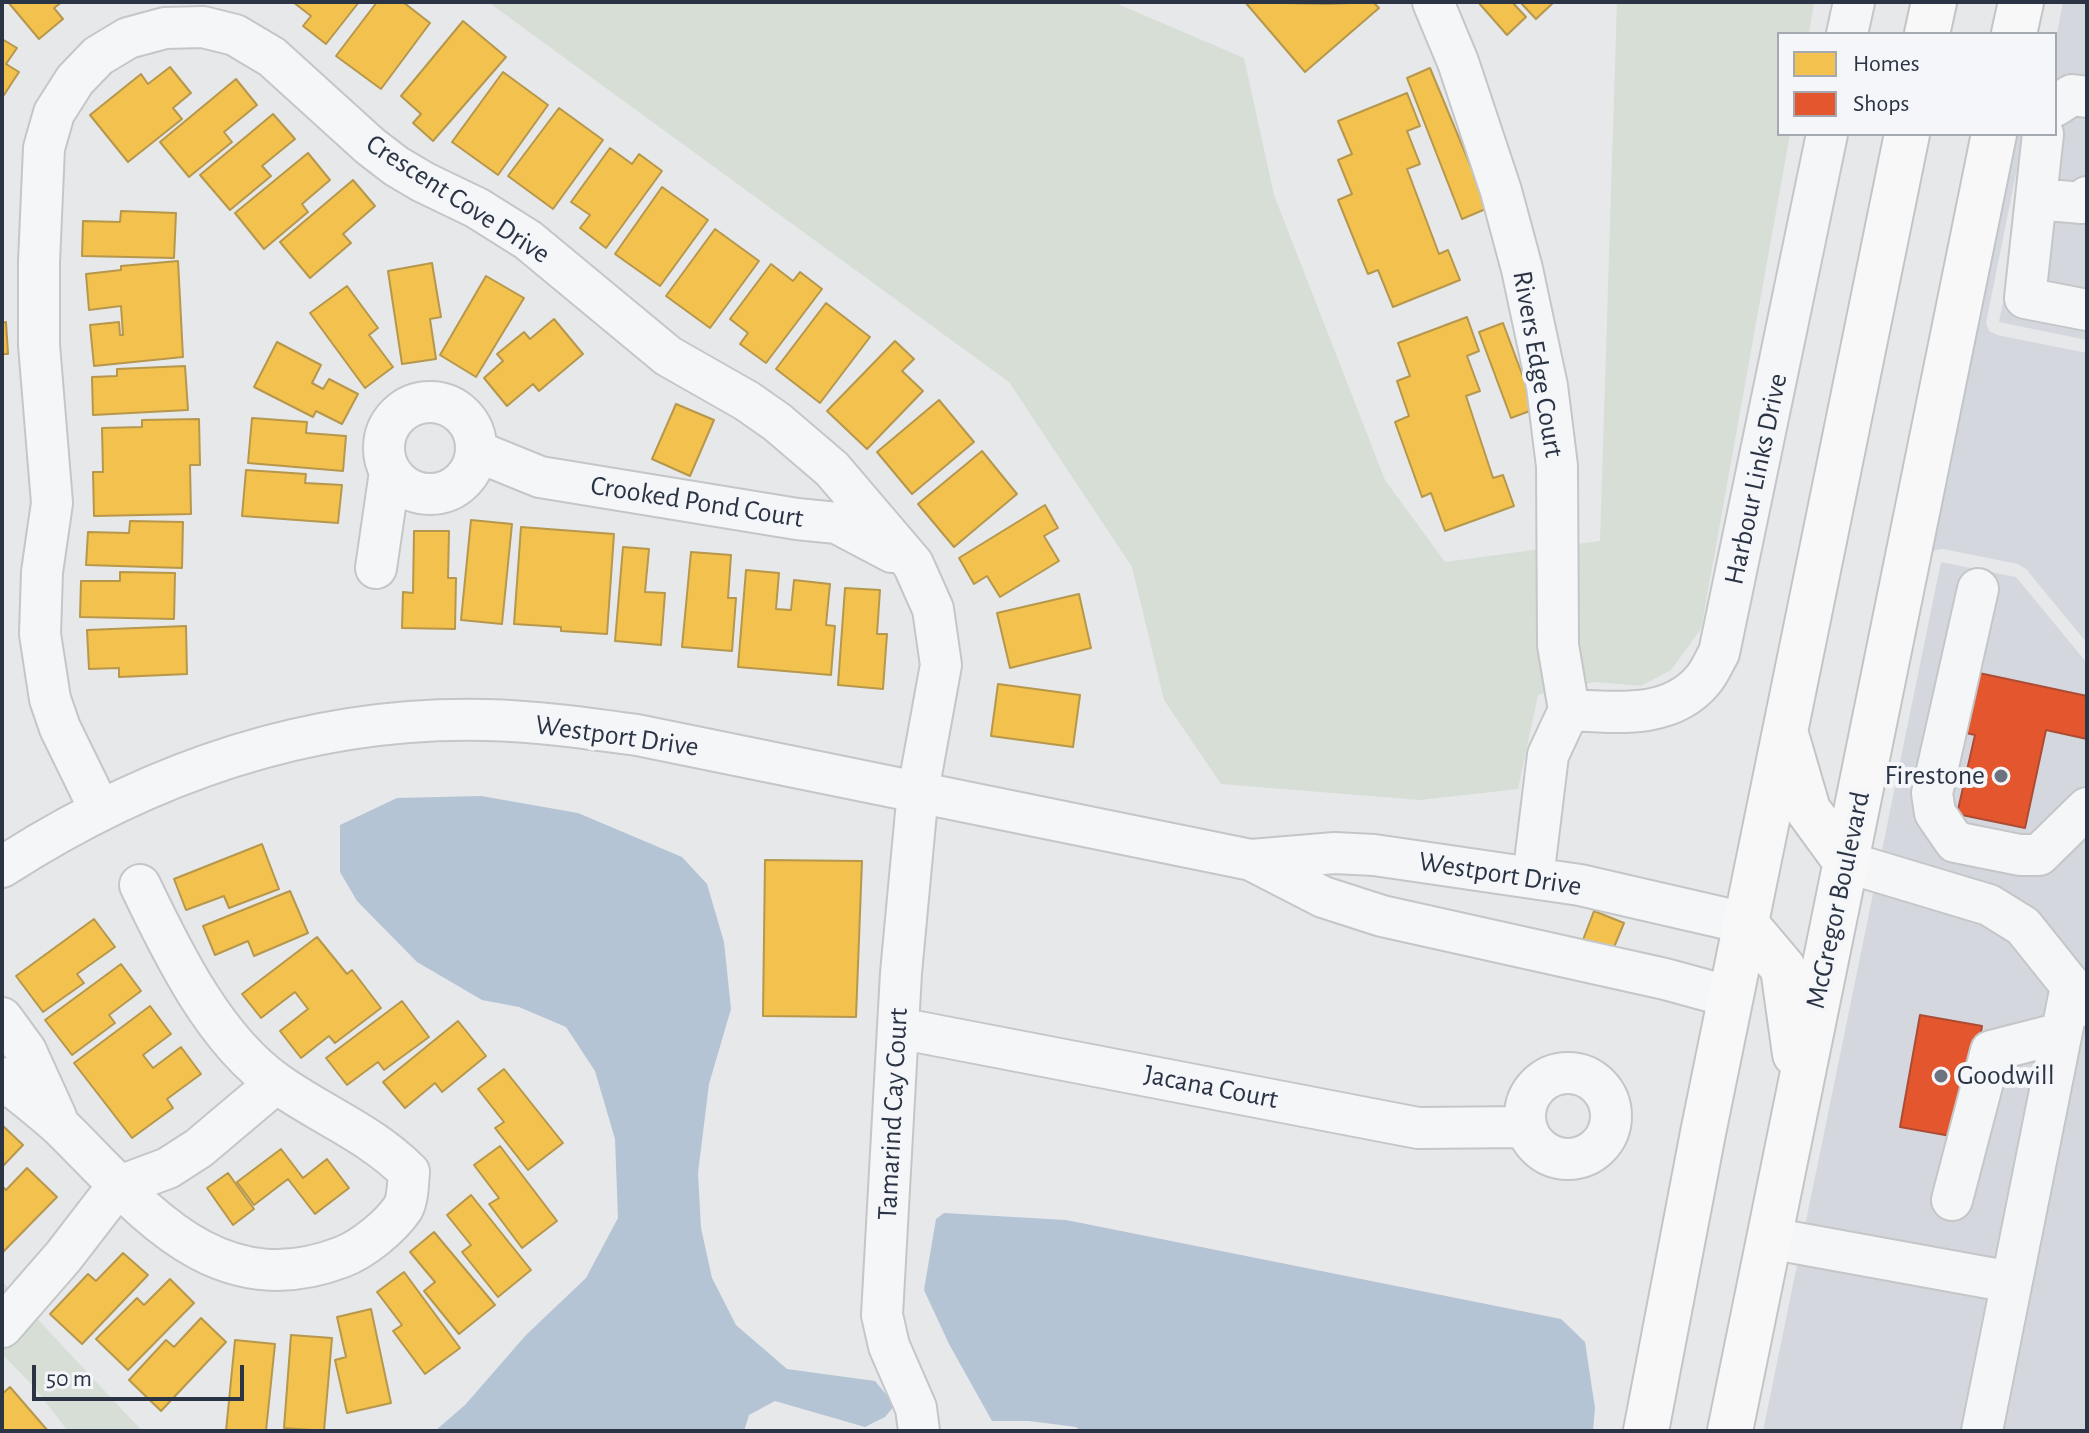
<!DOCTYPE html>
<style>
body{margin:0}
#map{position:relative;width:2089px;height:1433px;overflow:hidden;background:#e6e8ea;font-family:"Alegreya Sans",sans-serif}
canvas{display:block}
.frame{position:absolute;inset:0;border:4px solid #2b3445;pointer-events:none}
.legend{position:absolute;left:1777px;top:32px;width:280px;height:104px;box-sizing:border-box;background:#f4f6f9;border:2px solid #a4a8b1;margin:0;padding:10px 14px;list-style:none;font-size:24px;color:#2b3445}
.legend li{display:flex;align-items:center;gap:16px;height:40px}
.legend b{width:40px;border:2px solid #a4a8b1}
.scale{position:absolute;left:32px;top:1365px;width:212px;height:36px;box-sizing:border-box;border:4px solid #2b3445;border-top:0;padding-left:10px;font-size:24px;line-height:28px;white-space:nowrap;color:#2b3445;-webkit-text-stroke:6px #f4f6f9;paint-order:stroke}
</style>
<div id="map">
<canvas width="2089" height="1433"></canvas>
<div class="frame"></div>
<ul class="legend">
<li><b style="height:22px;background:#f2c14e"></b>Homes</li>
<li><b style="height:22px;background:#e4572e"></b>Shops</li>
</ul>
<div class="scale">50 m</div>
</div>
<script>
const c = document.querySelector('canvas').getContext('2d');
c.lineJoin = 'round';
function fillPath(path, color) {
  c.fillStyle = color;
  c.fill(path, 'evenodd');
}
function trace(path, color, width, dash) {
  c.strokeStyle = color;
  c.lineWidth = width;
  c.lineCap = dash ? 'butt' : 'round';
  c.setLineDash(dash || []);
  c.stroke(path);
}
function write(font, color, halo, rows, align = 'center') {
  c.font = font + ' "Alegreya Sans",sans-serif';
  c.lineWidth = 8;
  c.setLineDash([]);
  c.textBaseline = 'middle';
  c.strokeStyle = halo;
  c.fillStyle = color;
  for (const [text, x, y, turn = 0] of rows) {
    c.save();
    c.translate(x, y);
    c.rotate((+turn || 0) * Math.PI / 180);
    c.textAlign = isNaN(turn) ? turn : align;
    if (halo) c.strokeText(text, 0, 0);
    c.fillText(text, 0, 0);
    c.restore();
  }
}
fillPath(new Path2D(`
 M2063,2H2087V340L1999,322L2037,134H2055V44Z
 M2010,134H2024L1986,323L1989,331L1997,335L2087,353V643L2026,569L2018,564L1943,549L1935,550L1930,555Z
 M1941,562L2016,577L2087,663V1431H1763Z`), '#d4d7dd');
fillPath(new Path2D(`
 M488,2H1113L1244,58L1274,195L1385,480L1445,562L1600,541L1617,2H1814L1809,34H1779V134H1790L1701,629L1671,670L1641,686L1595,682L1538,695L1518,789L1420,800L1221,784L1164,700L1132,567L1009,382Z
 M2,1281L142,1431H68L34,1387L2,1354Z`), '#d6ded6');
fillPath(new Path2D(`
 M481,796L578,813L682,857L707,884L724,942L731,1009L709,1084L698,1173L701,1228L712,1278L736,1325L787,1369L875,1381L895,1405L885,1417L865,1427L775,1401L749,1415L744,1431H435L465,1405L526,1335L586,1278L618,1218L615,1139L595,1071L566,1027L519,1007L482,1000L417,962L357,901L340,872V825L397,798Z
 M944,1213L1066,1220L1561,1319L1585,1342L1595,1408L1593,1431H1080L1076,1427L1029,1421H992L949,1344L924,1290L936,1219Z`), '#b4c4d5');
const homes = new Path2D(`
 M8,2H62L54,8L63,19L39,39Z
 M293,2H359L326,44L303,26L311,16Z
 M377,2H403L430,23L381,89L336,56Z
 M1245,2L1327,4L1373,2L1379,8L1305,72Z
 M1478,2H1512L1526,17L1507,35Z
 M1520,2H1554L1536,19Z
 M463,21L506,57L433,141L413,123L421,114L401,96Z
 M2,39L17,48L6,64L19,72L2,98Z
 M170,67L191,93L173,108L182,119L128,162L90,115L141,74L148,84Z
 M1430,68L1488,208L1462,219L1407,78Z
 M503,72L548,105L498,175L452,142Z
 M236,79L257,105L224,132L232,142L189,177L160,142Z
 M1407,93L1420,126L1407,131L1420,164L1407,169L1439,254L1448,250L1460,280L1393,307L1378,270L1368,274L1338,200L1352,194L1338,160L1352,154L1338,121Z
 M559,108L603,140L553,209L508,176Z
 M273,114L295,139L262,166L271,176L230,210L200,175Z
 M610,148L632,164L639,154L662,171L606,248L580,228L590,215L571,202Z
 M308,153L330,180L302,204L308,212L264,249L235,213Z
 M353,180L375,206L343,234L351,243L310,278L280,242Z
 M662,187L708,220L660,286L615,254Z
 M121,211L176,213L174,258L82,256L83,221L120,222Z
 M715,229L759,261L710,328L666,296Z
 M178,261L183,357L94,366L90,325L119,322L120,335H123L121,306L89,310L86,274L121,270V266Z
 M432,263L441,317L430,319L436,359L402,364L388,271Z
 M771,264L793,281L800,272L822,289L766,363L740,344L748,333L730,319Z
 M486,276L524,298L476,377L440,355Z
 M347,286L378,328L369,335L393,367L365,388L310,313Z
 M826,303L870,337L820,403L776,369Z
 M1467,317L1479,351L1467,356L1480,391L1466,396L1493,478L1503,475L1514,506L1445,531L1431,493L1422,497L1395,422L1409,416L1397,381L1410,376L1398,343Z
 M554,319L583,354L539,391L533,384L507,406L484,378L503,361L497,354L524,332L530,339Z
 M6,322L8,354H2V323Z
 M1503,323L1535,409L1511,418L1479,332Z
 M895,341L914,359L902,371L923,391L867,449L827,411Z
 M277,342L321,365L312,383L323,389L329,379L358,394L342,424L316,411L313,417L254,387Z
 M185,366L188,410L93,415L92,377L117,376V369Z
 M939,400L974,442L912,494L877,452Z
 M676,404L714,420L690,476L652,459Z
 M252,418L307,422L306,433L346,436L343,471L248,463Z
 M199,419L200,465H190L191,514L94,516L93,472H103L102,428L142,427V420Z
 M982,451L1017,494L954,547L918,504Z
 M246,470L306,474L305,483L342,485L338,523L242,516Z
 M1045,505L1058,528L1044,536L1059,561L1000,597L987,576L974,584L959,558Z
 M471,520L512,524L502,624L461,620Z
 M130,521L183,522L182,568L86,565L88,532L129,533Z
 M521,527L614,534L607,634L561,631V627L514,624Z
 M414,531H449L448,578H456L455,629L402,628L403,592L413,593Z
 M623,547L649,549L645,592L665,593L661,645L615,641Z
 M691,552L731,555L728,598H736L732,651L682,647Z
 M746,570L779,573L776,609L791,610L794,580L830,584L826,625L835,626L831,675L738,667Z
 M120,572L175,573L174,619L80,617L81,581H120Z
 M845,588L880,590L877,634H887L883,689L838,685Z
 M1079,594L1091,648L1010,668L997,613Z
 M186,626L187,674L119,677V668L89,669L87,630Z
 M998,684L1080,695L1073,747L991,736Z
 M262,844L279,889L229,908L224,896L186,910L174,879Z
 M765,860L862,861L856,1017L763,1016Z
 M290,891L308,933L254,956L248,941L215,955L203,926Z
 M1594,911L1624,923L1610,957L1581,945Z
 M94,919L115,947L77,974L84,983L43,1012L16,976Z
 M317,937L347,974L352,970L381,1008L335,1043L329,1036L301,1058L280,1031L308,1009L295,992L261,1018L242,994Z
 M121,964L141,991L109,1015L115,1023L72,1055L45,1020Z
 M402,1001L429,1037L384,1070L378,1062L347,1085L326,1058Z
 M150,1006L171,1034L143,1055L153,1068L181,1047L201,1074L167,1099L173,1108L132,1138L74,1063Z
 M458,1021L486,1056L442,1092L435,1083L405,1108L383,1082Z
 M504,1069L563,1143L528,1170L495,1128L504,1122L478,1089Z
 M2,1125L23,1145L2,1167Z
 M500,1146L557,1221L522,1248L489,1204L499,1198L474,1165Z
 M281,1149L303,1178L327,1159L349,1188L315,1214L288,1179L254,1205L237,1182Z
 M27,1168L57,1197L2,1253V1186L6,1190Z
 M228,1173L254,1209L233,1225L207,1188Z
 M471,1195L531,1270L498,1297L462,1252L471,1245L447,1215Z
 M434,1232L495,1305L459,1334L424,1291L435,1282L410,1252Z
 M123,1253L148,1275L82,1344L50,1314L88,1274L96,1281Z
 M404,1272L460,1348L425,1374L393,1331L402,1325L377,1292Z
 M170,1279L194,1303L128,1370L96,1339L137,1298L144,1305Z
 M371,1309L391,1403L347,1413L335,1360L346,1357L337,1317Z
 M201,1318L226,1342L161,1411L129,1380L166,1340L174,1347Z
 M291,1335L332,1338L324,1431L284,1428Z
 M235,1340L275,1344L266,1431H226Z
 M10,1387L48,1431H2V1394Z`);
fillPath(homes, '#f2c14e');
trace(homes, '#b6974b', 2);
const shops = new Path2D(`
 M1979,673L2087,696V739L2046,730L2025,828L1957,814L1975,735L1966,733Z
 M1920,1015L1982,1026L1962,1138L1900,1127Z`);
fillPath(shops, '#e4572e');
trace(shops, '#ac4c35', 2);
const minor = new Path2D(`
 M1433,2L1458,62L1501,191L1522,269L1547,386L1557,466L1558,645L1569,710L1548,755L1533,878
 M1847,34L1854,2
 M2055,106L2072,95L2087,97
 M2043,134L2025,298L2087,310
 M2036,199L2082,203L2087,197
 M384 448a46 46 0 1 1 92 0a46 46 0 1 1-92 0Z
 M476,451L540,477L797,519L837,523L892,552
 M376,568L390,472
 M1978,589L1932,793L1935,813L1955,842L2020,855H2039L2087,808
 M1569,710C1615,712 1670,720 1703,680C1710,672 1714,661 1719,653L1827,134
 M100,810L60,728L50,699L40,634L42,572L52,503L39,345V262L44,148L54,113L75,80L98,56L128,38L165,28L203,27L235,35L272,57L370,146L396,166L423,182L477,208L528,240L668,356L747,401L777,422L832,469L913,564L933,609L941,665L918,791L901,973L882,1315L889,1346L916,1408L919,1431
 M1251,860L1335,853L1374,855L1580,885L1745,923
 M1846,862L1989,905L2023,926L2087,1006
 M2,867C148,773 310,716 485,720C536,721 586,728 637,735L1251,860L1323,897L1382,916L1665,979L1731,997
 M2,1018L26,1051L56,1117
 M898,1028L1418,1128L1526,1127
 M1525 1116a43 43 0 1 1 86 0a43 43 0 1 1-86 0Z
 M2,1078C22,1095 44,1111 63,1129C142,1207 215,1306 342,1257C363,1249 390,1227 403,1208C408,1199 408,1182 409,1172C370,1133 322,1115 278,1084C215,1041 172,952 140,885
 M1952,1200L1991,1051L2061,1033
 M1769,1238L2011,1282
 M2,1327L63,1257L117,1187L168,1168L199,1148L276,1083
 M1982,1431L2071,986`);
const major = new Path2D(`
 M1927,34L1934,2
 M2014,34L2021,2
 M1787,738L1808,810L1846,862
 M1745,923L1783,968L1795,1054
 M1646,1431L1703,1133L1907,134
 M1730,1431L1994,134`);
trace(minor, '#c4c6c8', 44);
trace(major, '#c2c5c8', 48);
trace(minor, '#f5f6f7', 40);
trace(major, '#f8f8f8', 44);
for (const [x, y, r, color] of [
 [2001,776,8,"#6c737f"],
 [1941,1076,8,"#6c737f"]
]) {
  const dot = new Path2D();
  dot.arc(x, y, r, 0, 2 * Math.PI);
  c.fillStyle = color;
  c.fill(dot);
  trace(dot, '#f4f6f9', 3);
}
write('28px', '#2b3445', '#f4f6f9', [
 ["Crescent Cove Drive",458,199,33],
 ["Rivers Edge Court",1538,364,80],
 ["Harbour Links Drive",1756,479,-78],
 ["Crooked Pond Court",697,502,9],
 ["Westport Drive",617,736,8],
 ["Westport Drive",1500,874,9],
 ["McGregor Boulevard",1838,900,-78],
 ["Jacana Court",1211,1087,11],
 ["Tamarind Cay Court",893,1114,-87]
]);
write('28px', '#2b3445', '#f4f6f9', [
 ["Firestone",1985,776],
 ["Goodwill",1957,1076,"left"]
], 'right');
</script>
